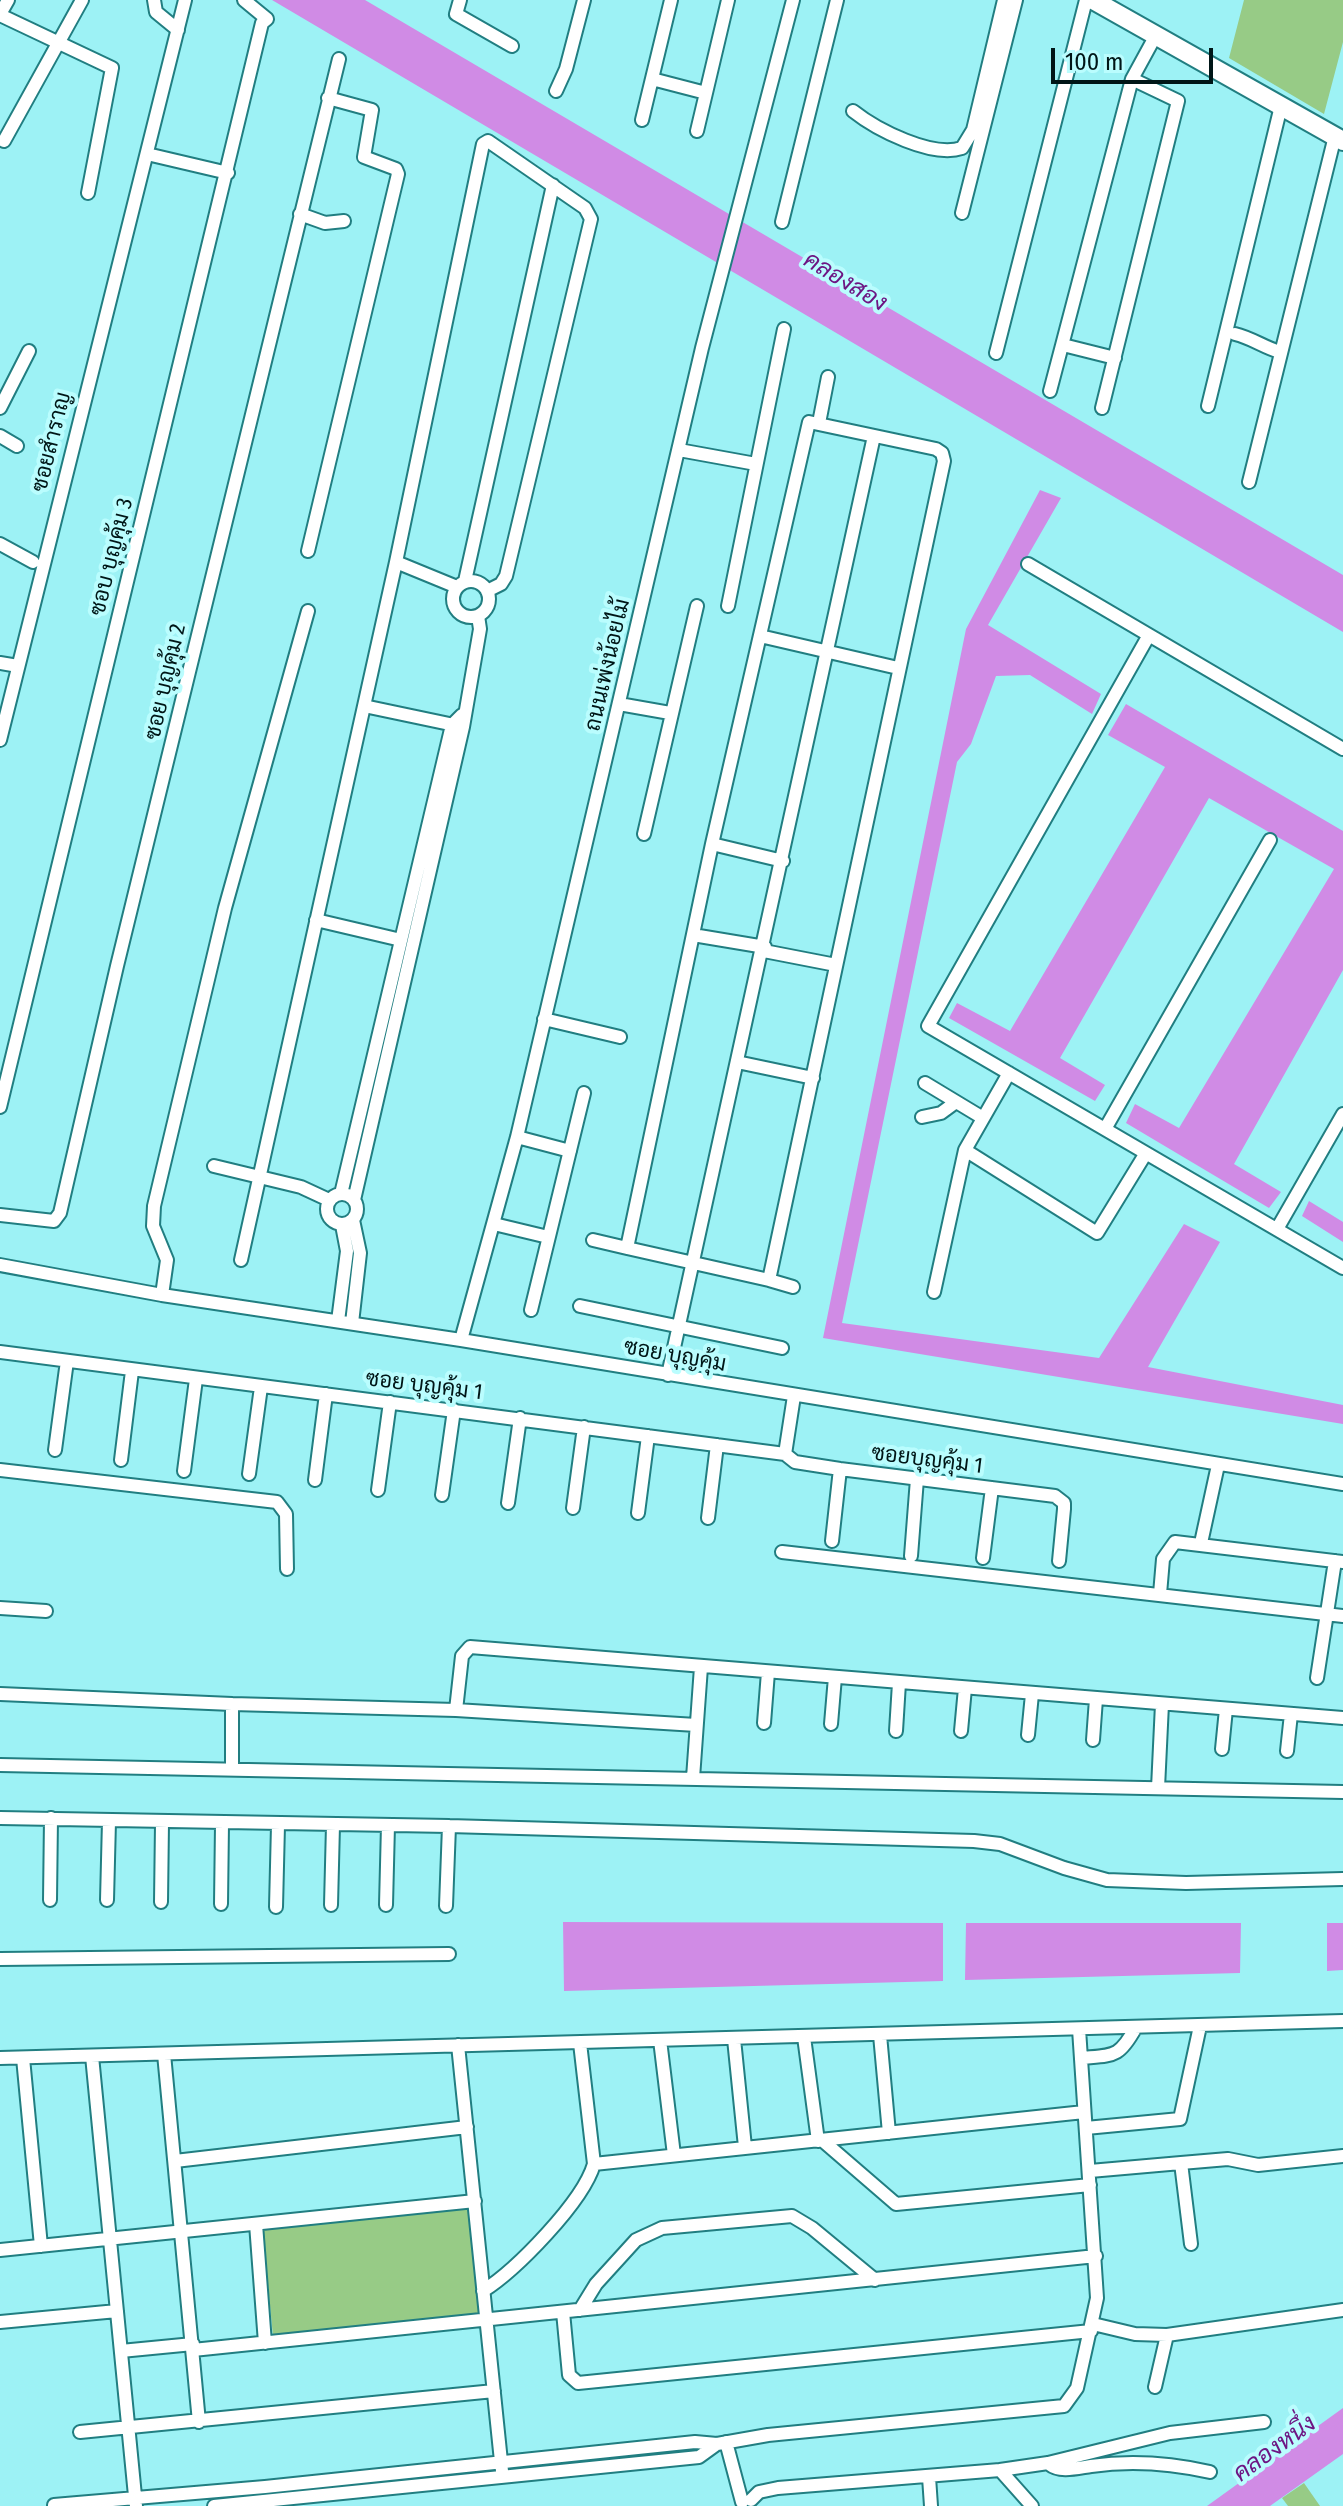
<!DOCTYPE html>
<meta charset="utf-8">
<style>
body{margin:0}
#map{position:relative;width:1343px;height:2506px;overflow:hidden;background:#9df2f5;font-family:"Fira Sans Condensed",sans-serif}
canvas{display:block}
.scale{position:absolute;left:1051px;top:48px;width:162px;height:36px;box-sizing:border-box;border:4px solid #001617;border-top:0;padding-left:10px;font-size:24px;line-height:28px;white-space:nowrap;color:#001617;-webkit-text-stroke:6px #bafdfe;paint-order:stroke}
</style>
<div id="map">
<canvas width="1343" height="2506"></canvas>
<div class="scale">100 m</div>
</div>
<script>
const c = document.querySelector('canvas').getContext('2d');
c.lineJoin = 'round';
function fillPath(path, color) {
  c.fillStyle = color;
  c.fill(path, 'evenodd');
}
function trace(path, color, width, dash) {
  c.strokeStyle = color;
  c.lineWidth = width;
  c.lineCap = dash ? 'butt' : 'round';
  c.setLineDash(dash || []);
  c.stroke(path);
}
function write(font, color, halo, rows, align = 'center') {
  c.font = font + ' "Fira Sans Condensed",Sarabun,sans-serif';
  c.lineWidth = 8;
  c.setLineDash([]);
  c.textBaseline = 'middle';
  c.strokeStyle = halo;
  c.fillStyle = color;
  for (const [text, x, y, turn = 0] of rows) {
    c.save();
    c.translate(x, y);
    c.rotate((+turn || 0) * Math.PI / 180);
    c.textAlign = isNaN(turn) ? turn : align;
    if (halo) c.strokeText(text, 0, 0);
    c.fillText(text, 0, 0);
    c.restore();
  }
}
fillPath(new Path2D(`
 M1244,0H1343V42L1324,114L1229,58Z
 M471,2204L484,2319L274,2346L262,2225Z
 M1304,2483L1320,2506H1288L1282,2498Z`), '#97cb86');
fillPath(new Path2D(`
 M272,0H365L1343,575V632Z
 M1040,490L1061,498L988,625L1101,694L1092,714L1030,675L996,676L971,744L957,762L842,1323L1099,1358L1184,1224L1220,1242L1148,1367L1343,1405V1424L823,1338L966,629Z
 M1126,704L1343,831V970L1234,1164L1281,1192L1269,1208L1126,1123L1135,1104L1179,1128L1334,869L1209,798L1060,1058L1105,1085L1095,1101L949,1018L957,1003L1010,1031L1165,767L1108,735Z
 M1309,1201L1343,1222V1242L1302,1216Z
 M563,1922L943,1923V1981L564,1991Z
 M966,1923H1241L1240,1973L965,1980Z
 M1327,1923H1343V1970L1327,1971Z
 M1343,2408V2454L1270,2506H1207Z`), '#d08be5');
const street = new Path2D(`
 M154,0L156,12L178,30
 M460,0L456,14L512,46
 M0,14L8,0
 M0,15L112,68L88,193
 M652,79L706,93
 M556,91L566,69L584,0
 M853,111C877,130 932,158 962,148L973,130L1004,0
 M642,120L671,0
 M697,131L728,0
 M4,141L82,0
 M147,154L228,173
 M962,213L1016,0
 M300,214L325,223L344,221
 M782,222L837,0
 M1235,334C1252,338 1263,347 1280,352
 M1063,345L1115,358
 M996,353L1086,0
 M1050,391L1132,79L1156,35
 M1208,406L1281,106
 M0,408L29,351
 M1102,408L1178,101L1132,79
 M809,422L936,449L942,453L944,461L769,1280L627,1248L712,844Z
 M819,423L828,377
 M0,436L17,446
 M679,450L756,464
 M1249,482L1335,136
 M0,544L33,562
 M308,551L398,174L396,169L364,157L372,110L328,98
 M396,562L457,587
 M1028,564L1343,749
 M453 599a18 18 0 1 1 36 0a18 18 0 1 1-36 0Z
 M465,581L553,185
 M728,606L784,329
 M1149,635L928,1026L1343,1268
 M760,636L898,668
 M0,663L18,666
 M619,704L670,713
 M364,706L459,726
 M0,740L185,0
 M644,834L697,606
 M712,844L783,861
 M316,920L401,940
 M693,935L765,947
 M764,951L836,965
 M544,1019L620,1037
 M737,1062L813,1078
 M1009,1073L965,1150L1097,1233L1146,1153
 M925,1083L983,1118
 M0,1107L262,23L267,19L244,0
 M922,1117L941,1113L956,1102
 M1105,1129L1270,840
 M517,1137L570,1151
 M214,1166L301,1187L329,1200
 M327 1209a15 15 0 1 1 30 0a15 15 0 1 1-30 0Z
 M341,1194L452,725L462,715
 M354,1200L463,727L480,629L478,616
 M0,1215L54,1221L60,1213L117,966L339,59
 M494,1224L548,1237
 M1277,1229L1343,1114
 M593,1240L627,1248
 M241,1260L396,562L483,144L488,141L585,208L591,219L506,576L501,584L487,591
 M0,1265L162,1295L461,1340L1343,1484
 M769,1280L793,1287
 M934,1292L965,1150
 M162,1295L167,1260L153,1226L154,1206L225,908L308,611
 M580,1306L782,1348
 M531,1310L584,1093
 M338,1321L347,1251L342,1225
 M352,1323L360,1253L353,1220
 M461,1340L517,1137L702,348L793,0
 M0,1352L785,1454L794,1396
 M668,1375L874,436
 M55,1450L67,1361
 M785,1454L795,1462L840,1469L1055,1496L1064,1503V1509L1059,1561
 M121,1460L132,1371
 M0,1470L277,1502L286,1514L287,1569
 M184,1471L196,1379
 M249,1474L261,1387
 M315,1480L326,1394
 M378,1490L390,1402
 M442,1495L454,1410
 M508,1503L520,1418
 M573,1508L584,1427
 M638,1513L648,1436
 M708,1518L717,1445
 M832,1541L840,1469
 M1201,1543L1218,1465
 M782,1552L1343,1616
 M911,1556L917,1479
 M983,1558L992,1488
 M1160,1594L1163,1559L1175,1542L1343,1562
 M0,1608L46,1611
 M1317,1678L1335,1561
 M0,1694L232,1704
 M456,1710L696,1725
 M764,1723L768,1672
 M831,1724L835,1677
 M896,1731L899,1683
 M961,1731L965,1688
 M1028,1735L1032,1694
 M1093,1740L1096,1699
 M1222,1749L1226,1709
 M1287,1751L1291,1714
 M0,1765L1343,1792
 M232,1769V1704L456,1710L462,1656L470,1647L1343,1718
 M693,1778L701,1667
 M1158,1788L1162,1704
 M0,1818L449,1826L974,1841L1000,1844L1064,1868L1107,1880L1186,1883L1343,1879
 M50,1900L51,1818
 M107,1900L109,1821
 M161,1902L162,1823
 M221,1904L222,1824
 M331,1905L333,1825
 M386,1905L388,1825
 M446,1906L449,1826
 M276,1907L278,1825
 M0,1959L449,1954
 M880,2035L889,2133
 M804,2037L818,2141
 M734,2039L745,2147
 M660,2040L674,2155
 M458,2045L502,2471
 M164,2054L199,2422
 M92,2056L136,2506
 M0,2058L1343,2021
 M23,2058L41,2246
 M1081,2058C1114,2055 1119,2058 1136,2027
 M1086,2128L1180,2119L1200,2026
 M823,2141L896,2204L1090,2185
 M175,2161L467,2127
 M1181,2163L1228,2159L1258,2165L1343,2156
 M594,2164L1084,2112
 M1090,2171L1181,2163L1191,2244
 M256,2224L265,2343
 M0,2250L475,2201
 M483,2291C516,2270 583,2202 594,2164L580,2043
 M580,2310L596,2284L636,2240L662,2228L792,2216L812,2228L875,2280
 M563,2312L569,2375L578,2383L1091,2331
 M0,2322L117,2311
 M1093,2324L1135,2334L1167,2335L1343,2310
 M193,2350L1096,2256
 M121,2351L193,2344
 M1155,2387L1167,2335
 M80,2432L494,2391
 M726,2442L742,2502
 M1049,2464C1060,2473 1077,2468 1091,2466C1132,2460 1170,2463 1210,2472
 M1000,2470L1048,2463L1170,2433L1264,2422
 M929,2477L931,2506
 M751,2500L759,2492L778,2488L1000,2470L1032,2506
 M54,2505L265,2487L695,2442L717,2444
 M214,2506L699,2457L717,2444L768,2435L1064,2406L1077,2388L1097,2298L1079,2029`);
const secondary = new Path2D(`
 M1093,0L1343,141`);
trace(street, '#217e81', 16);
trace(secondary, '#217e81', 22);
trace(street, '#fff', 12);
trace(secondary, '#fff', 18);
write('22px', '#001617', '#bafdfe', [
 ["ซอยสำราญ",52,442,-76],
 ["ซอบ บุญคุ้ม 3",112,557,-76],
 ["ถนนเพ่งน้อยไม้",608,665,-77],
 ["ซอย บุญคุ้ม 2",166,682,-77],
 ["ซอย บุญคุ้ม",675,1356,10],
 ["ซอย บุญคุ้ม 1",424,1386,7],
 ["ซอยบุญคุ้ม 1",927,1460,7]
]);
write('italic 24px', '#6d1683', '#bafdfe', [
 ["คลองสอง",845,282,31],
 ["คลองหนึ่ง",1275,2449,-36]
]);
</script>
